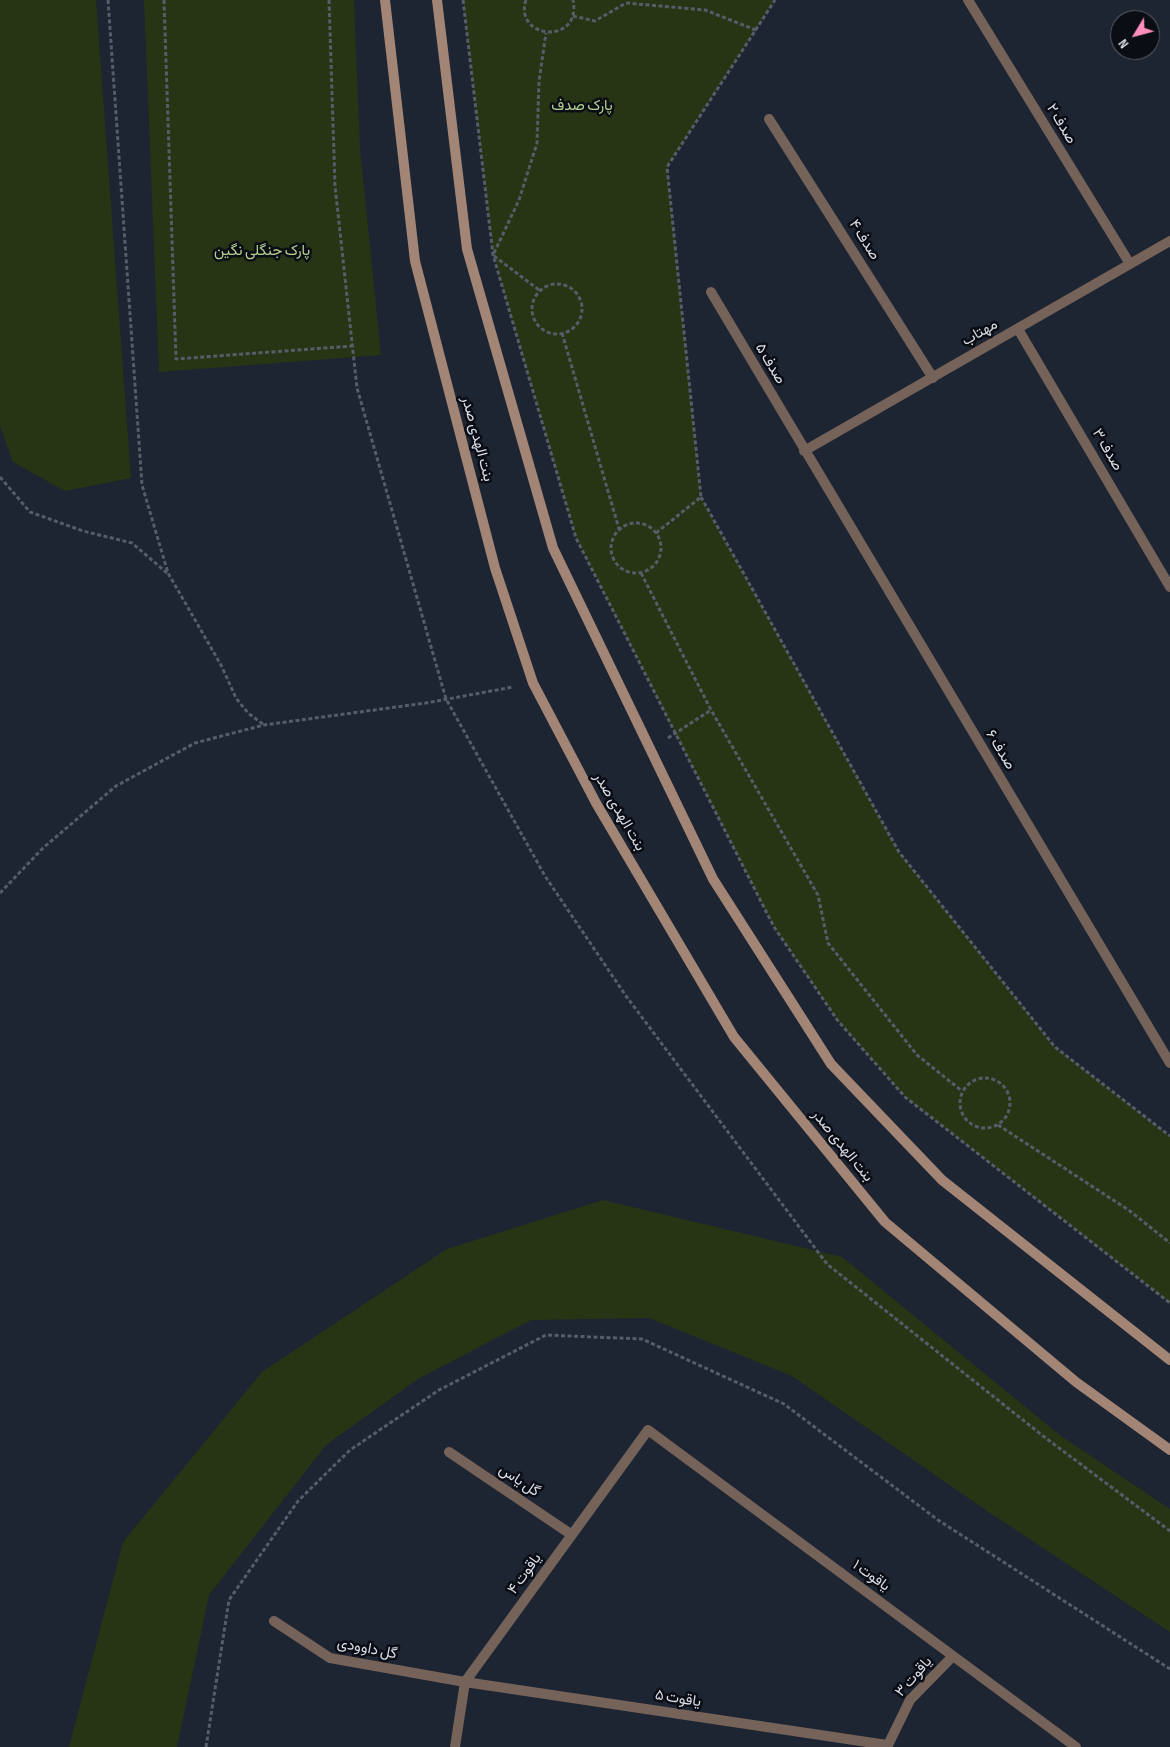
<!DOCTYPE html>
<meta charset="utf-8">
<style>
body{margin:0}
#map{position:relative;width:1170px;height:1747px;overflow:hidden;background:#1d2432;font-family:"Sofia Sans Condensed",sans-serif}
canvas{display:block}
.north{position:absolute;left:1110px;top:10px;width:50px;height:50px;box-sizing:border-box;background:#0a0d14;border:1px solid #5c6068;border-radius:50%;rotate:233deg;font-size:14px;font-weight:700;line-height:20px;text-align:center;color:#d8dde6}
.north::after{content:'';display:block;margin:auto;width:18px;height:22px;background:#fe8ebd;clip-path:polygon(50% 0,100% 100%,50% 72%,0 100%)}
</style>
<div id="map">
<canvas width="1170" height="1747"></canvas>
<div class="north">N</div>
</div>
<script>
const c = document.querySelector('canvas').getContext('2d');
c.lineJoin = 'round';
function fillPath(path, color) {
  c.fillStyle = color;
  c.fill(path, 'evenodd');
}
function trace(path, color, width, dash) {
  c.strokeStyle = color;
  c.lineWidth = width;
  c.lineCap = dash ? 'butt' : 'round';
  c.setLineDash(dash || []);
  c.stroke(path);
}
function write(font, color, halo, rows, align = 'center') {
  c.font = font + ' "Sofia Sans Condensed",Vazirmatn,sans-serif';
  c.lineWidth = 5;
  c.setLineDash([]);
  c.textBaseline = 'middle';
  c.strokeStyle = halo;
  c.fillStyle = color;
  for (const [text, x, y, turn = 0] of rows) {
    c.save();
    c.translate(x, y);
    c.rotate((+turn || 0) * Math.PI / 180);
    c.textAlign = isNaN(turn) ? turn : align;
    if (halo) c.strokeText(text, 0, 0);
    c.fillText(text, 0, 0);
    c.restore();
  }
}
fillPath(new Path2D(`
 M0,0H96L131,478L65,491L13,462L0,426Z
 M144,0H354L360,148L381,355L159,372Z
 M463,0H775L667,167L701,497L899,852L1055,1047L1170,1136V1303L905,1097L838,1021L774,927L576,538L493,255Z
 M603,1200L842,1257L1061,1436L1170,1509V1632L987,1511L792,1376L649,1318L531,1320L418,1379L326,1445L209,1595L177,1747H69L123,1542L262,1372L447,1249Z`), '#283515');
trace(new Path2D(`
 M108,0L142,485L168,573L221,665L236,698L248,713L264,725
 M164,0L176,359L352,346
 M329,0L335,186L357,388L446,699L545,876L626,996L827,1264L1043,1436L1170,1531
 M463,0L493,255L576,538L774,927L838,1021L905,1097L1170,1303
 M526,0C513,39 582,46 573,0
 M573,16L595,21L626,3L705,10L756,30
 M494,253L519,200L537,143L539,81L546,33
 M494,256L539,290
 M532 309a25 25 0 1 1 50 0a25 25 0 1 1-50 0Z
 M562,333L619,529
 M0,477L30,512L83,531L132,543L167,573
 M701,497L899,852L1055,1047L1170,1136
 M611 548a25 25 0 1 1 50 0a25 25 0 1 1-50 0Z
 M656,533L701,497L667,167L775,0
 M641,573L711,710L818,895L828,943L917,1055L962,1091
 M668,738L711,710
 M0,893L43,848L116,786L195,743L264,725L426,703L513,687
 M960 1103a25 25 0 1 1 50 0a25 25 0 1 1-50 0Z
 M998,1125L1130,1211L1170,1243
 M206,1747L229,1600L298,1501L350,1450L439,1390L546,1335L642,1339L784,1404L938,1520L1170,1669`), '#565d69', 3, [4, 2.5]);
trace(new Path2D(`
 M968,0L1130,264
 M769,119L933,378
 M711,292L1170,1063
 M1018,329L1170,587
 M804,451L1170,241
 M449,1452L572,1535
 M274,1621L330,1658L465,1682L887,1745
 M455,1747L465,1682L648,1430L1076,1747
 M887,1747L910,1700L953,1656`), '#756259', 10);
trace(new Path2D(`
 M385,0L415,261L495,568L533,683L596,803L734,1037L885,1222L1076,1382L1170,1450
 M437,0L467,249L553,548L713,879L831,1064L942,1180L1170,1360`), '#a38576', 10);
write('15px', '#b5d190', '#0a0d14', [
 ["پارک صدف",582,106],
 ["پارک جنگلی نگین",262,251]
]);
write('15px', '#d8dde6', '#0a0d14', [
 ["صدف ۲",1061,124,59],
 ["صدف ۴",864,240,58],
 ["مهتاب",980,333,-30],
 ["صدف ۵",770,364,59],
 ["بنت الهدی صدر",477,439,75],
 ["صدف ۳",1107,450,60],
 ["صدف ۶",1000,750,59],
 ["بنت الهدی صدر",619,812,60],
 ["بنت الهدی صدر",842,1146,51],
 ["گل یاس",519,1481,34],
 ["یاقوت ۴",525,1574,-54],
 ["یاقوت ۱",871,1576,36],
 ["گل داوودی",367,1649,11],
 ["یاقوت ۳",914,1677,-49],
 ["یاقوت ۵",678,1699,9]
]);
</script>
